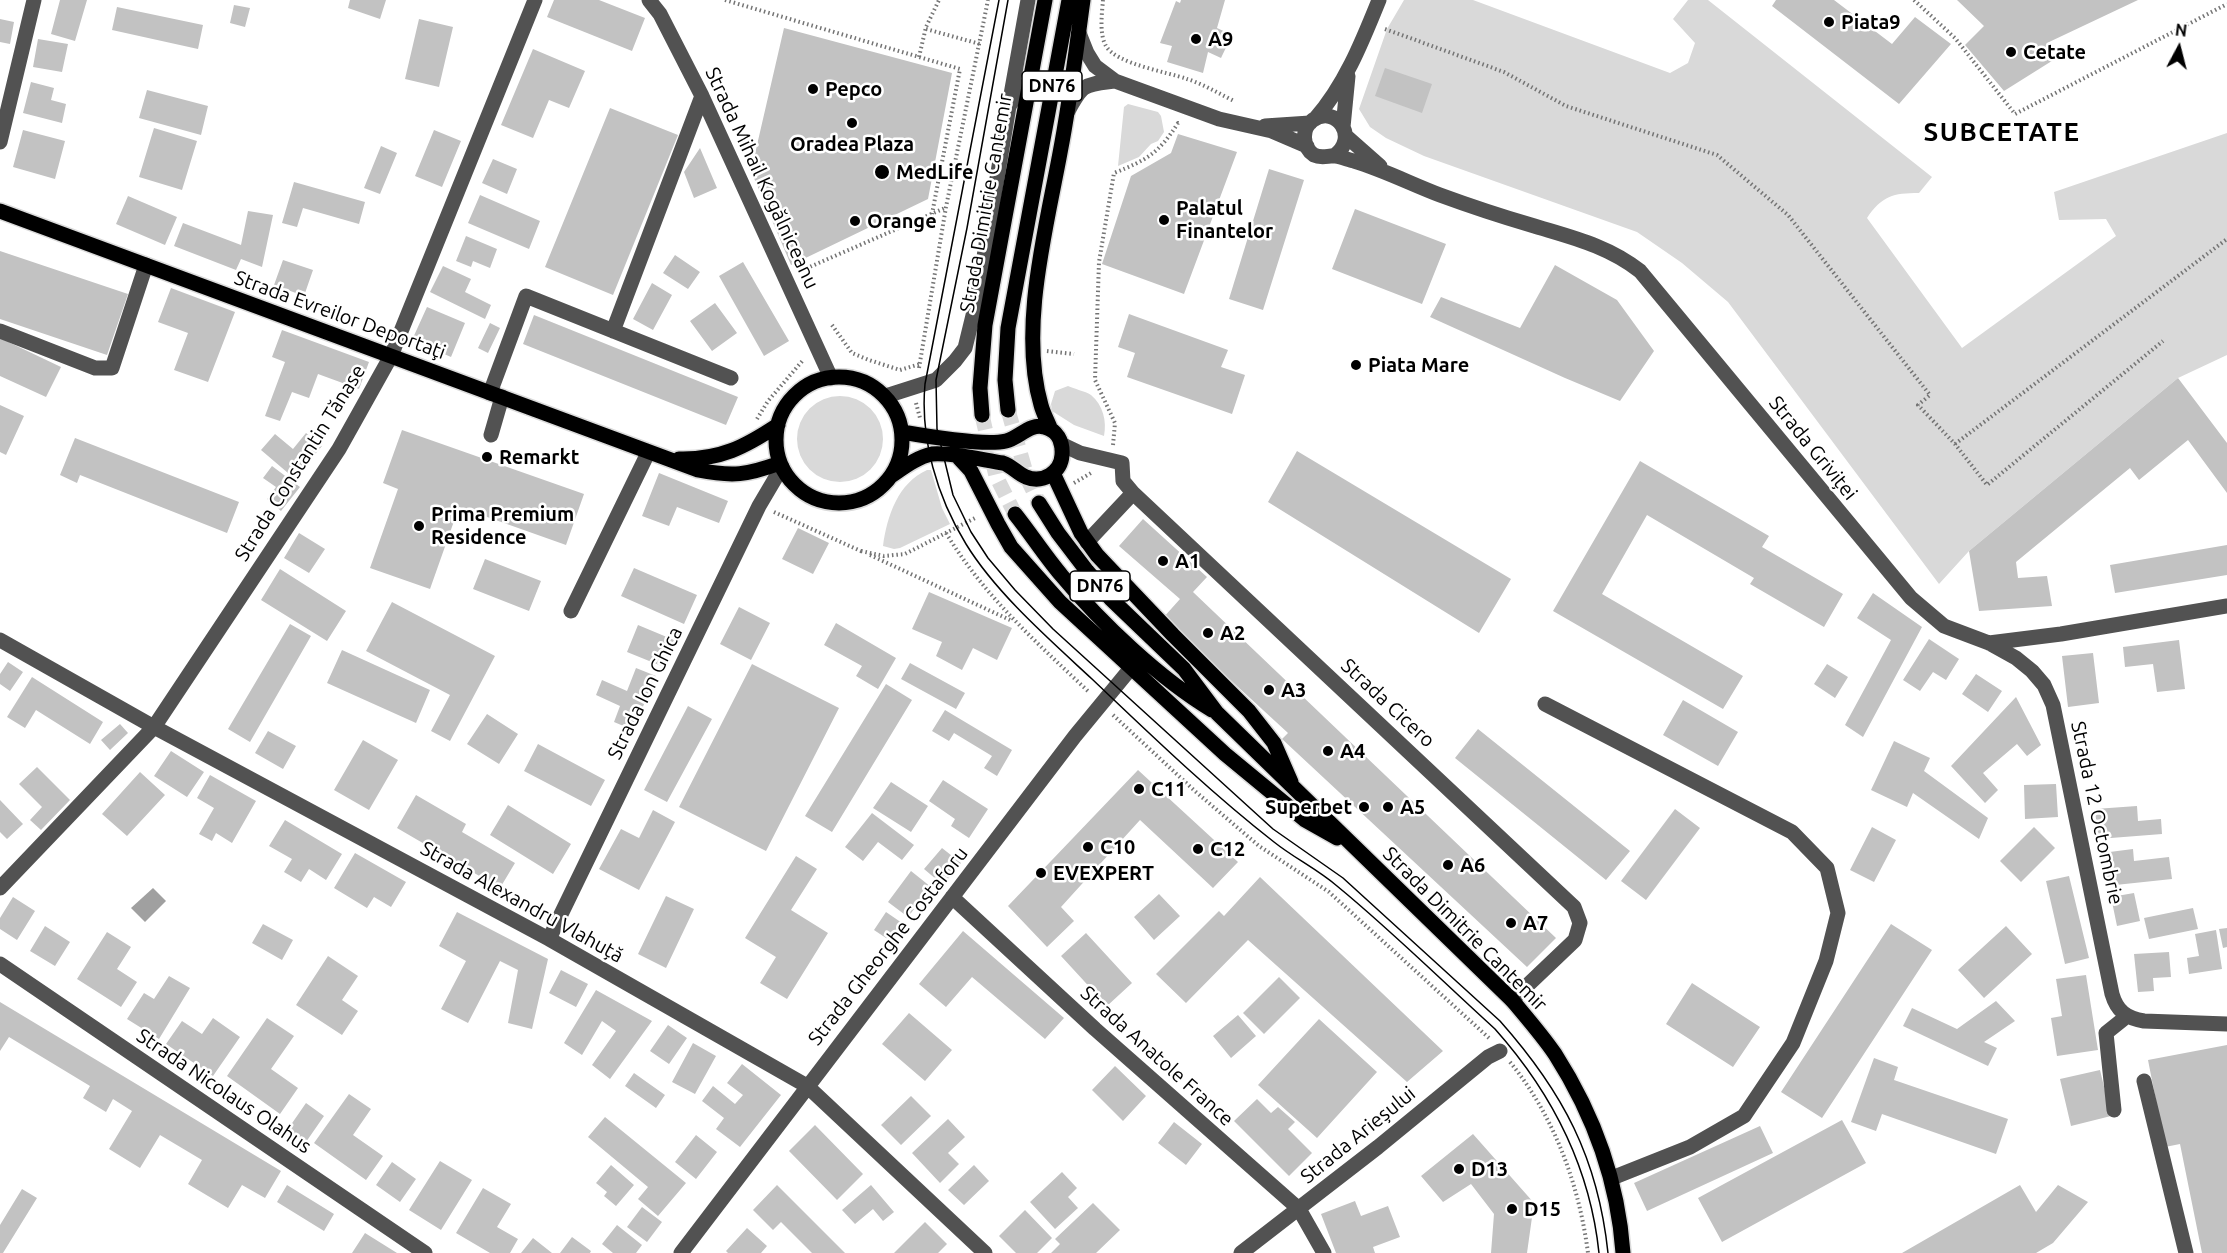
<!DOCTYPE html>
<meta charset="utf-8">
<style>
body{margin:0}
#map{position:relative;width:2227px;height:1253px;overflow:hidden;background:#fff;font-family:Ubuntu,sans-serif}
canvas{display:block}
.north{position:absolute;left:2149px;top:18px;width:60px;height:60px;-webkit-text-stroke:4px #fff;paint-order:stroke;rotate:7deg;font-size:16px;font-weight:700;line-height:24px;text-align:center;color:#000}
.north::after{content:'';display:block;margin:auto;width:21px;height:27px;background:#000;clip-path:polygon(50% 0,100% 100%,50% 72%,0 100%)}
</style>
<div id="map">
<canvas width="2227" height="1253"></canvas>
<div class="north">N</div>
</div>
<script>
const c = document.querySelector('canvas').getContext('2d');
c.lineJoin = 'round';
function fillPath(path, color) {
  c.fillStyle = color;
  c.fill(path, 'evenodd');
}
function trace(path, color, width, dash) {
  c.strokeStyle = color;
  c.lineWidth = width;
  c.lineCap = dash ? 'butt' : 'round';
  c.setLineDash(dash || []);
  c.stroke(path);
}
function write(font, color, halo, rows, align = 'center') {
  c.font = font + ' Ubuntu,sans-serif';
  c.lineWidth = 5;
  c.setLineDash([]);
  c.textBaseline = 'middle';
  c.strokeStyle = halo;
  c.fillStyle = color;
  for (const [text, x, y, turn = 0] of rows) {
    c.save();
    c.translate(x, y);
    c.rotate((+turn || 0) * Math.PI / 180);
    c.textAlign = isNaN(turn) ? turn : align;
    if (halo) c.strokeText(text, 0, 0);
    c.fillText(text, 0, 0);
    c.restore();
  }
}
fillPath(new Path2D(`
 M1404,0H1473L1670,73L1688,63L1695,43L1673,19L1688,0H1708L1932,177L1919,193C1893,193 1882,196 1867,218L1962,348L2116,236L2106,219L2059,220L2054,192L2227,133V355L2178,378L1969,551L1939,584L1728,302L1682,263L1637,232L1424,156L1386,138L1370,127L1359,109L1387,29Z
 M1128,104L1158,112L1161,116L1164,132L1158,141L1151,144L1139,157L1118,166L1124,107Z
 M1068,386C1074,389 1085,391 1091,395C1103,405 1107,421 1104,436L1074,425L1052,411L1051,404L1055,391Z
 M797 439a43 43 0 1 1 86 0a43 43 0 1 1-86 0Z
 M927,470H931L942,508L950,524L900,548L894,549L883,546C887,516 898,483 927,470Z`), '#d9d9d9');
fillPath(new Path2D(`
 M153,888L166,901L145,922L131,908Z`), '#a0a0a0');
fillPath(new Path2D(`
 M60,0H87L75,41L51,34Z
 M350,0H386L380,19L348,8Z
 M554,0H599L645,18L632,51L547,17Z
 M1181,0H1225L1217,28L1232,35L1221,58L1208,52L1203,73L1167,62L1172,46L1160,43L1176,1L1180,3Z
 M1776,0H1834L1892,44L1915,17L1951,44L1899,104L1772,6Z
 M1957,0H2138L2047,43L2055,59L2004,91L1965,45L1984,26Z
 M234,5L250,8L245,27L230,23Z
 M117,7L203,25L198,49L112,30Z
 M0,19L14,22L10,44L0,42Z
 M419,19L453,27L439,87L405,79Z
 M784,28L952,73L928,199L791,265L751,171Z
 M38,39L68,44L62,72L33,67Z
 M533,49L585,71L569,108L549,100L533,138L501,125Z
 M1385,68L1432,84L1422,113L1375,96Z
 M31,82L54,88L51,100L66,104L62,123L23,113Z
 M147,90L208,106L201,135L139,118Z
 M610,108L678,135L613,295L545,267Z
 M154,128L197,141L182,190L139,177Z
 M23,130L65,141L55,179L13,167Z
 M434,130L461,141L442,187L415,176Z
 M1178,134L1237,152L1184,294L1102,264L1131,176L1171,153Z
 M381,146L397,153L380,194L364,188Z
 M700,148L717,188L694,198L684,172Z
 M493,159L517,169L507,194L482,183Z
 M1269,169L1304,180L1263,310L1229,299Z
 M294,182L365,202L359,224L303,208L297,227L282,223Z
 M480,195L540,221L529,249L468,223Z
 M128,196L177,217L165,245L116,224Z
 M1355,209L1446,244L1422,304L1332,269Z
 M248,211L273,215L262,267L241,259L236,270L174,246L183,223L241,245Z
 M466,236L497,249L490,268L473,261L471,267L456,261Z
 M0,251L128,294L107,355L0,319Z
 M675,255L700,272L688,289L663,273Z
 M283,260L313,270L304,296L274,285Z
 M743,262L789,341L764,356L719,276Z
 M1555,265L1617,300L1654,351L1620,401L1565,378L1430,317L1441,297L1520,328Z
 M443,266L471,279L465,292L491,305L485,319L430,292Z
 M652,283L672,295L653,330L633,319Z
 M171,288L235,312L208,382L174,370L188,333L158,322Z
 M715,303L737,333L712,351L690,321Z
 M427,307L465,323L451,357L412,340Z
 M1129,314L1228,350L1221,367L1245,375L1232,414L1127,377L1135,353L1118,347Z
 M534,315L738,397L726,425L523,344Z
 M490,323L500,328L488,353L478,348Z
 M282,330L369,362L359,389L318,374L309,398L292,392L280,421L265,416L285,362L272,357Z
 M0,338L61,367L46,397L0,376Z
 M2178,378L2227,443V493L2188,440L2139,480L2130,468L2016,562L2018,578L2047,576L2052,606L1979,611L1969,551Z
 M0,405L24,416L6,455L0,452Z
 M402,430L584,494L566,545L459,507L430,589L370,568L398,489L383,483Z
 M306,433L322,446L295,479L261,450L275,434L293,449Z
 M75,438L239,502L227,533L80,475L77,483L60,475Z
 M1297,451L1511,579L1479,633L1268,502Z
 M1640,461L1769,536L1762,547L1843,594L1824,627L1750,584L1754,578L1647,515L1602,594L1743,676L1723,709L1553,611Z
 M272,466L300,487L281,511L267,499L276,487L263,478Z
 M659,473L728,501L719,523L677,507L669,526L642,516Z
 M1143,519L1207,577L1193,592L1556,938L1527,967L1282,739L1288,733L1163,618L1180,599L1119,546Z
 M798,528L829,543L813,574L782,559Z
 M299,533L325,549L309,573L284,558Z
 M2227,545V575L2115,593L2110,565Z
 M485,559L541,581L529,611L473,589Z
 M634,568L697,595L684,624L621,596Z
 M280,569L346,611L327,641L261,600Z
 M929,592L1012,628L997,660L973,648L962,670L936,656L942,642L912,629Z
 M1873,593L1922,627L1863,737L1845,725L1891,640L1857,618Z
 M392,602L495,656L450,741L431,731L450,695L366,651Z
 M739,607L770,623L751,660L720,644Z
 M836,623L896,658L878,689L856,676L862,666L824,645Z
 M290,624L311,636L250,742L228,729Z
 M638,625L674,640L664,667L627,652Z
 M1929,639L1959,659L1946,680L1933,672L1920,691L1903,680Z
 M2179,640L2185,689L2157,692L2153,664L2125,667L2123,647Z
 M342,650L430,690L416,723L327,683Z
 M2093,653L2099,703L2068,707L2062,656Z
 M8,662L23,672L10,691L0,684V674Z
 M910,663L965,693L956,709L901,679Z
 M752,664L839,708L766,851L679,807Z
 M1827,664L1848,677L1835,698L1814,684Z
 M636,668L656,676L633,730L614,722L620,706L596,695L602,680L627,691Z
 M1976,674L2002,691L1988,712L1962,694Z
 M32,677L103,722L90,744L36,710L25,728L7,717Z
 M886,684L912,700L832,832L805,816Z
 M2016,697L2041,745L2027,756L2017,744L1983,773L1998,790L1985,803L1951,766Z
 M1683,700L1738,732L1718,766L1663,735Z
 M688,706L712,719L667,802L644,790Z
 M945,710L1012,750L997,776L984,768L992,756L954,733L949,741L932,731Z
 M487,714L518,734L499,764L467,744Z
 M120,724L128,733L110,750L101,740Z
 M1478,729L1630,851L1606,880L1455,758Z
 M268,731L296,746L283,769L255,753Z
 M363,740L398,760L369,810L334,790Z
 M1894,741L1930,758L1924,771L1988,818L1979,839L1913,793L1907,807L1871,790Z
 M538,744L605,780L591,806L524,771Z
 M171,751L204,772L187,797L154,776Z
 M37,767L70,800L41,830L30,820L42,807L19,784Z
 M1138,770L1238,862L1213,888L1140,820L1061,907L1074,921L1047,947L1008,906Z
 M140,772L165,795L127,836L102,814Z
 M210,775L256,801L232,843L216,833L212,841L199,834L214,808L197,798Z
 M943,780L988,809L969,838L951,826L955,819L929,801Z
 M891,782L928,806L911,832L873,808Z
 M2056,784L2058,817L2025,819L2024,785Z
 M416,795L466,824L462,832L515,863L500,888L397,828Z
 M0,800L23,824L7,839L0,832Z
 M508,805L571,844L553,874L490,835Z
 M2137,806L2138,821L2161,819L2162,834L2098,839L2095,809Z
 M1675,809L1700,828L1646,900L1621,881Z
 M653,810L675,822L639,890L599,869L621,829L639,838Z
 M872,813L914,845L902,860L878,842L863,861L845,847Z
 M285,820L342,854L326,880L309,869L301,882L284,872L292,859L269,846Z
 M1872,827L1896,840L1874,882L1850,870Z
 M2034,827L2055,848L2021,882L2000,861Z
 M942,848L961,863L943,885L924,869Z
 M2133,849L2134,861L2169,857L2172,879L2106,886L2102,853Z
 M355,853L406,882L391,907L374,897L367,908L334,888Z
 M796,856L817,869L791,910L828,933L787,999L760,983L776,957L745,938Z
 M911,871L931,887L908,917L888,902Z
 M2069,876L2089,958L2065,964L2046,881Z
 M1260,877L1443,1051L1407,1082L1248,940L1186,1003L1156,974L1219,911L1224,916Z
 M2134,893L2140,921L2117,926L2111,897Z
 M1159,894L1180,916L1154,940L1134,917Z
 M666,896L694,909L666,968L638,954Z
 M13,897L35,911L17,940L0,929V918Z
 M2193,908L2198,929L2149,939L2144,918Z
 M457,912L548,959L532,1029L508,1023L518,970L500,961L468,1023L441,1009L466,961L439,946Z
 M886,912L902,923L889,940L874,930Z
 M263,924L293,940L282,960L252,943Z
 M1891,924L1932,950L1822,1118L1781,1092Z
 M45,926L70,942L55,966L30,951Z
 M2006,926L2032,954L1984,998L1958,970Z
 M2227,928V947L2223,948L2219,929Z
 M2216,930L2222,969L2189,974L2187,958L2199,956L2195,934Z
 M963,931L1064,1018L1045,1039L972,977L946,1007L919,984Z
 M107,932L131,947L117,969L137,982L121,1007L77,979Z
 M1086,933L1132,983L1107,1006L1061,956Z
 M2169,952L2171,977L2153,978L2154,991L2138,992L2134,954Z
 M328,956L358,976L342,1000L358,1011L342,1035L296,1005Z
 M561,970L588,984L576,1007L549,993Z
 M2086,975L2098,1050L2057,1056L2051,1018L2062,1016L2056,979Z
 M169,976L190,988L159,1039L127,1019L144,993L154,999Z
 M1279,977L1300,998L1264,1034L1243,1013Z
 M1692,983L1760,1027L1733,1067L1666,1024Z
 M596,990L652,1021L610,1079L592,1065L616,1031L602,1021L582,1055L564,1043Z
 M1996,1001L2015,1021L1984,1042L1997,1048L1988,1066L1903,1026L1912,1008L1957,1029Z
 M0,1002L281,1171L265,1198L242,1185L228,1208L188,1184L202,1160L160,1135L140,1168L109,1149L132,1111L113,1099L106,1112L83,1098L90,1086L9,1037L0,1051Z
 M909,1013L952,1050L925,1081L882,1044Z
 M1238,1015L1256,1036L1231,1058L1213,1036Z
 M213,1018L240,1037L213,1076L166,1044L182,1021L202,1034Z
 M267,1018L294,1036L271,1069L298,1088L280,1114L227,1076Z
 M1319,1019L1377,1072L1317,1138L1258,1085Z
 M668,1025L687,1038L669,1064L650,1051Z
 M693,1043L716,1056L695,1094L672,1082Z
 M2227,1045V1253H2202L2180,1144L2165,1147L2148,1060Z
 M1874,1058L1898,1067L1894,1080L2008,1119L1996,1154L1882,1114L1876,1131L1851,1122Z
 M742,1064L781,1095L740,1147L716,1129L724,1118L702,1101L713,1086L735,1104L743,1095L727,1083Z
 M1115,1066L1146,1096L1123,1121L1092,1090Z
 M2100,1070L2111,1116L2071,1126L2060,1079Z
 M634,1073L665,1095L656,1108L625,1086Z
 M349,1094L371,1109L353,1135L383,1156L366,1180L314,1143Z
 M911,1096L931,1116L901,1145L881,1125Z
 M1257,1099L1271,1113L1278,1107L1295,1122L1288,1129L1312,1153L1289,1176L1234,1121Z
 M306,1103L324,1116L306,1142L288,1129Z
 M605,1117L686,1183L658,1216L638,1199L648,1187L588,1137Z
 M948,1119L965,1137L948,1153L959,1164L940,1183L912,1153Z
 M1842,1120L1866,1163L1722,1242L1698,1198Z
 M1174,1122L1202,1144L1186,1165L1158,1143Z
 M815,1125L863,1174L837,1200L789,1151Z
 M1760,1126L1773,1153L1647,1211L1634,1183Z
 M1473,1134L1534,1203L1527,1253H1491L1494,1214L1471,1184L1443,1202L1421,1176Z
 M696,1135L717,1152L696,1179L675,1162Z
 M440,1161L472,1180L441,1230L409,1210Z
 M392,1162L416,1179L400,1202L376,1185Z
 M611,1165L634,1185L616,1206L604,1196L607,1192L596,1183Z
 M974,1165L989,1181L964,1205L948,1190Z
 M1062,1172L1077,1188L1068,1197L1078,1208L1055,1229L1030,1202Z
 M287,1185L334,1214L324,1231L277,1202Z
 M777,1185L845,1253H812L781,1222L773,1230L753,1210Z
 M871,1185L894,1212L883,1221L873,1209L855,1224L842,1210Z
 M2020,1185L2036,1212L2058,1185L2088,1202L2053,1243L2036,1253H1902Z
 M483,1188L511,1204L497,1227L518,1239L510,1253H490L456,1233Z
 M22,1189L37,1198L3,1253H0V1225Z
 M1355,1201L1361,1216L1388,1206L1400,1237L1373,1247L1375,1253H1336L1321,1214Z
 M1093,1203L1120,1230L1096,1253H1051L1060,1244L1055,1239Z
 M642,1207L662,1222L647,1242L627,1227Z
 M1025,1210L1052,1238L1037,1253H1016L999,1236Z
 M925,1222L947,1244L938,1253H894Z
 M617,1225L642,1245L636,1253H613L602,1244Z
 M747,1228L767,1246L761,1253H728L726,1251Z
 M365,1233L397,1253H352Z
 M572,1237L591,1251L590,1253H560Z
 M533,1238L552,1253H521Z`), '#c2c2c2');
trace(new Path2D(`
 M1008,410L1028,480L1039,503
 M982,415L996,476L1015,514`), '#d9d9d9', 15, [15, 8]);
const major = new Path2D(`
 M0,211L698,470C733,477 747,475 780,463
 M776 440a63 63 0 1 1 126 0a63 63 0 1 1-126 0Z
 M1008,410L1005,380L1008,328L1069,0
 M982,415L980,388L985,325L1045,0
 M1051,430C1048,422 1043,413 1041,405C1019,329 1046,229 1060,153C1070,102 1076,51 1083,0
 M958,457L971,471L998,524L1011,547L1060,602L1225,754L1305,820L1337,838
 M679,459C720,460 745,447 778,425
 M1053,473L1081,533L1097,555L1173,635L1249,711L1274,743L1291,782
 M891,476C903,468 917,457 932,454C951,452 983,460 1003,463C1012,466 1017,473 1026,477C1043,484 1061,472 1062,455C1063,441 1057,430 1044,427C1030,423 1019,438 1006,441C984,446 925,436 902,432
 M1039,503L1058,533L1087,571L1111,599L1184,669L1217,713L1512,1000C1527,1018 1542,1035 1555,1054C1594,1115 1618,1182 1623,1253
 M1015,514C1031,534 1045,556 1062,576C1101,623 1160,679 1212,710`);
trace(major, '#dbdbdb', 18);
trace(new Path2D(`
 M725,0L960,69L932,214
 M1103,0C1102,13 1099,34 1106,46C1116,64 1168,72 1187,79C1203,84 1218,93 1234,101
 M1914,0L1955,38L2015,114L2227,4
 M926,29L980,44
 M1385,29L1504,72L1566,106L1717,155L1788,215L1930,395L1918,405L1955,444L1987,485L2163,341
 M919,57L926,27L939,0
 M798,272L945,208
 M832,325L852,353L869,360L900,370L920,364
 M1047,351L1074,354
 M919,368L946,207L988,0
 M916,403L920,418
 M757,419L768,401L804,359
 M1955,444L2227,239
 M1113,445L1115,423L1095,380L1099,262L1114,173C1147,160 1159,153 1178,123L1181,124
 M1074,483L1091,473
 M774,512L863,552
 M946,533C985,597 1036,642 1090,693
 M861,551L884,556L905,554L977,517
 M870,555L1010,620
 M1113,715L1196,792L1259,846L1329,892L1489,1038
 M1510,1062C1554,1116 1579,1184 1588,1253`), '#747474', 4, [1.5, 3]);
trace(new Path2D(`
 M649,0L660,14L702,96L831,378
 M1079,33L1087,53L1095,66L1115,81L1219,119L1272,131L1307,146
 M1010,100L1028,0
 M1068,111C1083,83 1084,85 1115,81
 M1315,119C1345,85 1362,42 1379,0
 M1265,126L1310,123
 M1343,127L1348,76
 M1346,136L1380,166
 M0,142L34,0
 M1334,156C1360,138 1336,104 1313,120C1301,128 1302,147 1314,155C1322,159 1329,155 1336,156C1342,157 1349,160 1354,161C1384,170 1411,184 1440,195C1470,206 1500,216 1531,225C1570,237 1607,245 1640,271L1911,598L1944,626L1989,643L2016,658L2032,671L2044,685L2053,705L2112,994C2117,1011 2126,1018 2144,1021L2227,1024
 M0,331L95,368H112L146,265
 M613,331L702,96
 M490,393L526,296L731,378
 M886,396L936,380L955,361L965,348L977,299L1009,106L1017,94L1030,82
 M491,435L502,397
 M1061,444L1080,453L1122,463L1123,481L1133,493L1574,907L1580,923L1575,940L1512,1000
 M1087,542L1133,493
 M571,611L648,453
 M0,640L154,727L549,939L807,1086L985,1253
 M1989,643L2061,634L2227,606
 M1545,704L1792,832L1827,868L1838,913L1826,961L1793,1043L1744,1116L1690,1147L1612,1178
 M0,888L154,727L339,449L391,356L535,0
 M952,897L1095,1029L1299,1209L1324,1253
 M549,939L759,506L782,467
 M0,964L425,1253
 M2144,1081L2186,1253
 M2114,1110L2106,1033L2126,1017
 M681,1253L1075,736L1131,668
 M1241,1253L1378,1147L1488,1057L1500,1051`), '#525252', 15);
trace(major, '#000', 15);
trace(new Path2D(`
 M999,0L925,384C920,439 937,497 966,544C996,593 1050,640 1092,679C1151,735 1210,792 1274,842C1294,858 1317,869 1337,886C1392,931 1442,981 1495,1029C1552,1093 1590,1167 1599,1253
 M1008,0L967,228L936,380L937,429L953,495L971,532L988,558L1015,590L1053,629L1273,829L1343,878L1500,1021C1563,1092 1598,1158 1608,1253`), '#000', 1.5);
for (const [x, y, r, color] of [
 [1829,22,6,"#000"],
 [1196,39,6,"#000"],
 [2011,52,6,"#000"],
 [813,89,6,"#000"],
 [852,123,6,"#000"],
 [882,172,8,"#000"],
 [1164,220,6,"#000"],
 [855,221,6,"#000"],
 [1356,365,6,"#000"],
 [487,457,6,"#000"],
 [419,526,6,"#000"],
 [1163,561,6,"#000"],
 [1208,633,6,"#000"],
 [1269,690,6,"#000"],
 [1328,751,6,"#000"],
 [1139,789,6,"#000"],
 [1364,807,6,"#000"],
 [1388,807,6,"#000"],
 [1088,847,6,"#000"],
 [1198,849,6,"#000"],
 [1448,865,6,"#000"],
 [1041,873,6,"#000"],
 [1511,923,6,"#000"],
 [1459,1169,6,"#000"],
 [1512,1209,6,"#000"]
]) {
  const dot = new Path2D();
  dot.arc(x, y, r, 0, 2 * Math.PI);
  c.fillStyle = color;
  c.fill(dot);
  trace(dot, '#fff', 2);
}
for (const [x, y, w] of [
 [1052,86,60],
 [1100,586,60]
]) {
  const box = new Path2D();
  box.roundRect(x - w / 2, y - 15, w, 30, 4.5);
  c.fillStyle = '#fff';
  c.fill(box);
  trace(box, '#000', 1.5);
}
write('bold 18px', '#000', null, [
 ["DN76",1052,86],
 ["DN76",1100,586]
]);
write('bold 20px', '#000', '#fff', [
 ["Piata9",1841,22],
 ["A9",1208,39],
 ["Cetate",2023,52],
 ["Pepco",825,89],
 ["Oradea Plaza",852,144,"center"],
 ["MedLife",896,172],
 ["Palatul",1176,208],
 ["Finantelor",1176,231],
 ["Orange",867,221],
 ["Piata Mare",1368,365],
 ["Remarkt",499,457],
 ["Prima Premium",431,514],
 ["Residence",431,537],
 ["A1",1175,561],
 ["A2",1220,633],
 ["A3",1281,690],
 ["A4",1340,751],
 ["C11",1151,789],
 ["Superbet",1352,807,"right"],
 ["A5",1400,807],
 ["C10",1100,847],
 ["C12",1210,849],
 ["A6",1460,865],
 ["EVEXPERT",1053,873],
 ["A7",1523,923],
 ["D13",1471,1169],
 ["D15",1524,1209]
], 'left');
write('20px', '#000', '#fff', [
 ["Strada Mihail Kogălniceanu",762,178,65],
 ["Strada Dimitrie Cantemir",986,203,-80],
 ["Strada Evreilor Deportaţi",340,315,20],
 ["Strada Griviței",1813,448,51],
 ["Strada Constantin Tănase",300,463,-58],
 ["Strada Ion Ghica",645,693,-64],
 ["Strada Cicero",1388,703,43],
 ["Strada 12 Octombrie",2097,813,78],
 ["Strada Alexandru Vlahuță",522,902,29],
 ["Strada Dimitrie Cantemir",1465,929,45],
 ["Strada Gheorghe Costaforu",888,946,-52],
 ["Strada Anatole France",1157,1056,42],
 ["Strada Nicolaus Olahus",224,1091,34],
 ["Strada Arieșului",1358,1135,-39]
]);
c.letterSpacing = '1.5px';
write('bold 26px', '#000', '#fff', [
 ["SUBCETATE",2002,132]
]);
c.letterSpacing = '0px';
</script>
